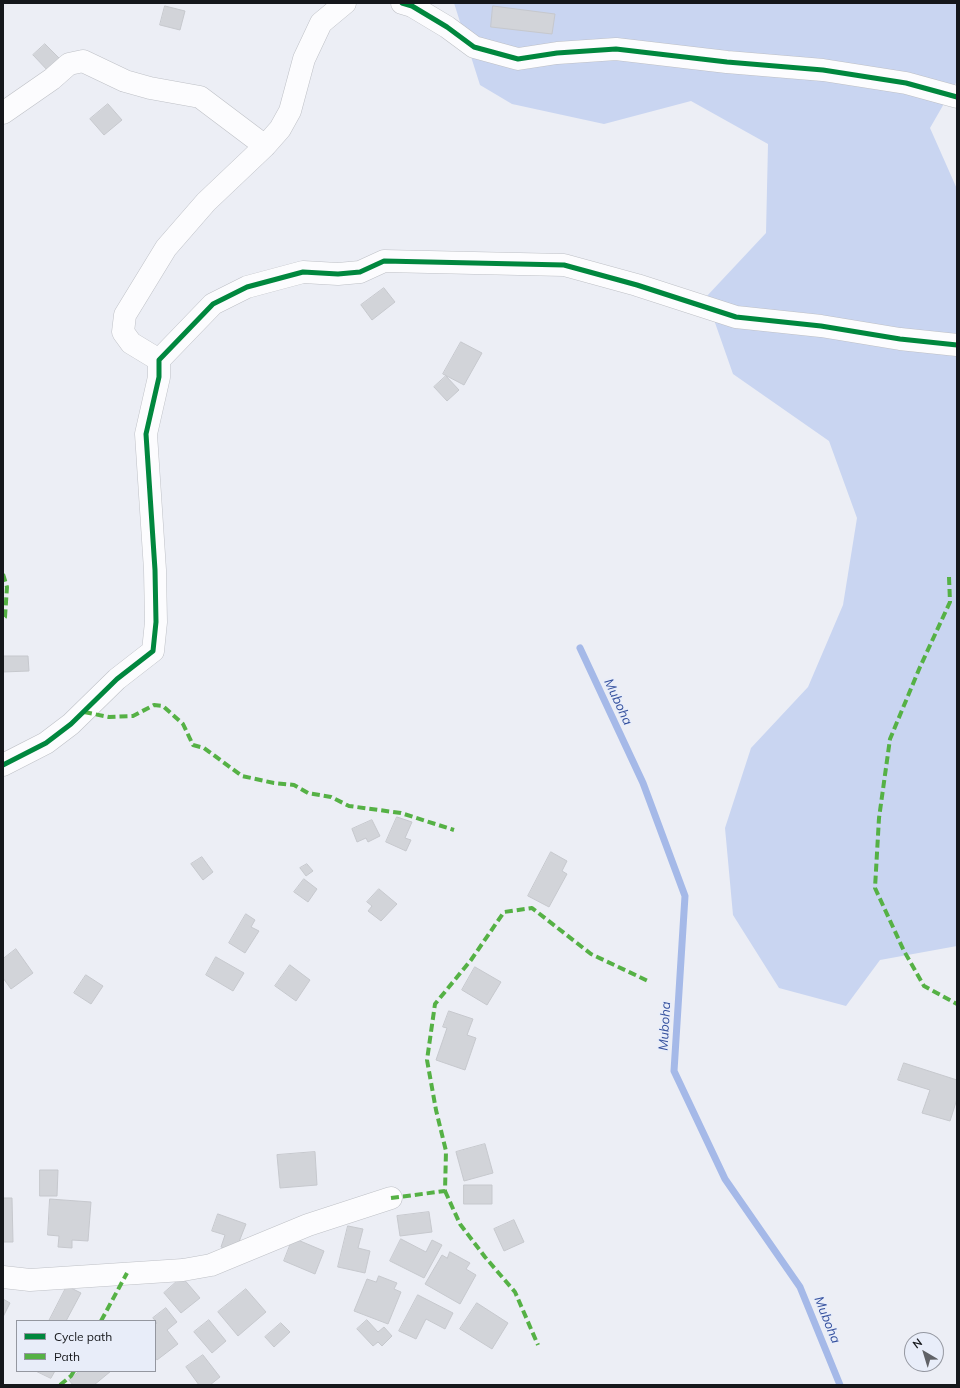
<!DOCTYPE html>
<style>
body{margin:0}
#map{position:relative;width:960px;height:1388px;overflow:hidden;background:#eceef5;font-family:Mulish,sans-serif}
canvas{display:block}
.frame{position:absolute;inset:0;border:4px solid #15171b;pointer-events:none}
.legend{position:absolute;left:16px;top:1320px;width:140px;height:52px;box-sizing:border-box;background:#e8edf9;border:1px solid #9497a0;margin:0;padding:5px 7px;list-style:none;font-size:12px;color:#15171b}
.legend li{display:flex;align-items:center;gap:8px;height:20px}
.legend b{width:20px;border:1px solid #9497a0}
.north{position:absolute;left:904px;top:1332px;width:40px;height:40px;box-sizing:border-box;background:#e8edf9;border:1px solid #9497a0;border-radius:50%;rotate:322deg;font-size:11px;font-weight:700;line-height:16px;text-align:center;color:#15171b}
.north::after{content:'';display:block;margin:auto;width:14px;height:18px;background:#606267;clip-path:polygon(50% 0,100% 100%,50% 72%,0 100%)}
</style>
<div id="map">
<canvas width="960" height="1388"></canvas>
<div class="frame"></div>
<ul class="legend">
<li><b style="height:5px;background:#00873e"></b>Cycle path</li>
<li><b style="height:5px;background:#55b145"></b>Path</li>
</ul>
<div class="north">N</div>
</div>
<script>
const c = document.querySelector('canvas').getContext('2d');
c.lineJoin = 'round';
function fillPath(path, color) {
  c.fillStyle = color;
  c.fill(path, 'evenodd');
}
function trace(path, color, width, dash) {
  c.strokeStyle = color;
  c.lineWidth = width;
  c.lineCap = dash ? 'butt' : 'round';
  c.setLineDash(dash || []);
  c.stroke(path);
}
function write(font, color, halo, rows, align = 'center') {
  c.font = font + ' Mulish,sans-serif';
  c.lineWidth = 3;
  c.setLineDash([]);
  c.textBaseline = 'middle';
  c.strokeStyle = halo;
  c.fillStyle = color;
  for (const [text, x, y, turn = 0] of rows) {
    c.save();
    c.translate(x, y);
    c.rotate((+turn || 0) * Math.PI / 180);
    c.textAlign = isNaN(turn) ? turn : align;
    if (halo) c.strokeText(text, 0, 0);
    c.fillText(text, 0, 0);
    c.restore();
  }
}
fillPath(new Path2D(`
 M454,3H957V81L930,128L957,189V946L880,960L846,1006L779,988L733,915L725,828L751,748L808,687L843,605L857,518L829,441L733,374L706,297L766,233L768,144L691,101L604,124L512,104L480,85Z`), '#c9d5f1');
trace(new Path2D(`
 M580,648L643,783L685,896L674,1071L725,1179L800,1287L840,1385`), '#a5b9e8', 7);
const building = new Path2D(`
 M165,6L185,11L180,30L160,25Z
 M493,6L555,14L552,34L491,27Z
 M45,44L62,61L50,73L33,55Z
 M108,104L122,120L104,135L90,119Z
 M384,288L395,302L372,320L361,305Z
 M461,342L482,353L464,385L443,374Z
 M446,376L459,390L447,401L434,387Z
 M3,656H28L29,671L3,672Z
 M397,817L412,822L405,838L411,840L406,851L386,842Z
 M372,820L380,836L368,842L366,838L357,842L352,829Z
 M551,852L567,861L562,871L567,874L549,907L528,896Z
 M202,857L213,872L203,880L191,864Z
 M307,864L313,871L306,876L300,868Z
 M304,879L317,889L308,902L294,892Z
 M379,889L397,904L381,921L368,911L372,906L367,902Z
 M246,914L255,920L251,927L259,931L245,953L229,943Z
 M16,949L33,973L11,989L3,978V959Z
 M216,957L244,973L233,991L206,975Z
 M290,965L310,980L296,1001L275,986Z
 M475,967L501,982L487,1005L462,990Z
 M86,975L103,986L91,1004L74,993Z
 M449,1011L473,1019L467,1035L476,1038L465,1070L436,1060L447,1028L443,1027Z
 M904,1063L957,1080V1099L950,1121L922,1113L930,1090L898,1080Z
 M485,1144L493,1173L464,1181L456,1152Z
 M315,1152L317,1185L280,1188L277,1155Z
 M40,1170H58L57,1196H40Z
 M464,1185H492V1204H464Z
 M3,1198H12L13,1242H3Z
 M50,1199L91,1202L88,1241L72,1240V1248L58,1247L59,1236L48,1235Z
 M429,1212L432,1232L400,1236L397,1216Z
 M218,1214L246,1224L235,1252L221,1247L225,1235L212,1231Z
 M514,1220L524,1242L504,1251L494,1229Z
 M348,1226L363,1229L358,1248L370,1251L365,1273L338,1267Z
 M293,1238L324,1251L315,1274L284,1261Z
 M401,1239L426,1252L432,1240L442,1245L424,1278L390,1261Z
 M450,1252L470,1263L466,1269L476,1275L460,1304L425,1284L442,1255L447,1258Z
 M379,1276L397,1283L394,1289L401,1292L388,1324L354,1311L367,1279L376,1282Z
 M182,1277L200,1298L181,1313L164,1293Z
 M67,1286L81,1293L66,1321H49Z
 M246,1289L266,1312L238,1336L218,1312Z
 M418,1295L453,1313L445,1329L426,1319L416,1339L399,1331Z
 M3,1299L10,1303L3,1317Z
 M477,1303L508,1323L492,1349L460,1329Z
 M166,1308L177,1322L167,1330L178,1344L157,1360L155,1357V1325L157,1323L153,1318Z
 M209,1320L226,1341L212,1353L194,1332Z
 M367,1320L378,1332L384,1327L392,1336L382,1346L378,1342L373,1346L357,1329Z
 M281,1323L290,1332L274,1347L265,1337Z
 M203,1355L220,1377L210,1385H199L186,1367Z
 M36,1371H55L51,1378Z
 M80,1371H111L94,1385H73L69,1380Z`);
fillPath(building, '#d2d4d9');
trace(building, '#c6c8cd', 1);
const minor = new Path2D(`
 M402,3L412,6L447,27L474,47L518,59L557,53L616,49L727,62L823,70L906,83L957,97
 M3,113L52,79L69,64L83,61L125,81L150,88L200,97L265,146
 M159,360L131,343L123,332L125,315L166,248L206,202L265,146L280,129L290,111L304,59L321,23L345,3
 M3,765L46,743L71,724L117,679L153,651L156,622L155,570L146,434L159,377V360L213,304L247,287L303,272L338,274L360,272L384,261L564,265L637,285L736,317L821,326L900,339L957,345
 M3,1277L30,1280L183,1270L211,1265L308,1225L391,1198`);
trace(minor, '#bec0c6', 23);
trace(minor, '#fcfcfe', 22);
trace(new Path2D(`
 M3,574L7,587L5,617L3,619
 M949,577L950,602L920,667L890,739L879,818L875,888L904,951L924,986L957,1004
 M84,712L109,717L133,716L154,705L163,706L183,724L193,745L204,748L242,776L274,783L294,785L308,793L331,797L349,806L401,813L454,830
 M445,1191L460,1224L485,1257L515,1292L538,1345
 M391,1198L445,1191L446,1151L436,1110L427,1060L435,1004L471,960L504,912L532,908L591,954L648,981
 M101,1321L127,1273
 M60,1385L71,1376L74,1371`), '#55b145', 4, [8, 4]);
trace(new Path2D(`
 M402,3L412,6L447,27L474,47L518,59L557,53L616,49L727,62L823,70L906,83L957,97
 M3,765L46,743L71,724L117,679L153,651L156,622L155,570L146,434L159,377V360L213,304L247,287L303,272L338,274L360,272L384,261L564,265L637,285L736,317L821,326L900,339L957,345`), '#00873e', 5);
write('italic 13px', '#334f9d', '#e8edf9', [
 ["Muboha",618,702,65],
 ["Muboha",665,1026,-87],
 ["Muboha",827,1320,68]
]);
</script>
